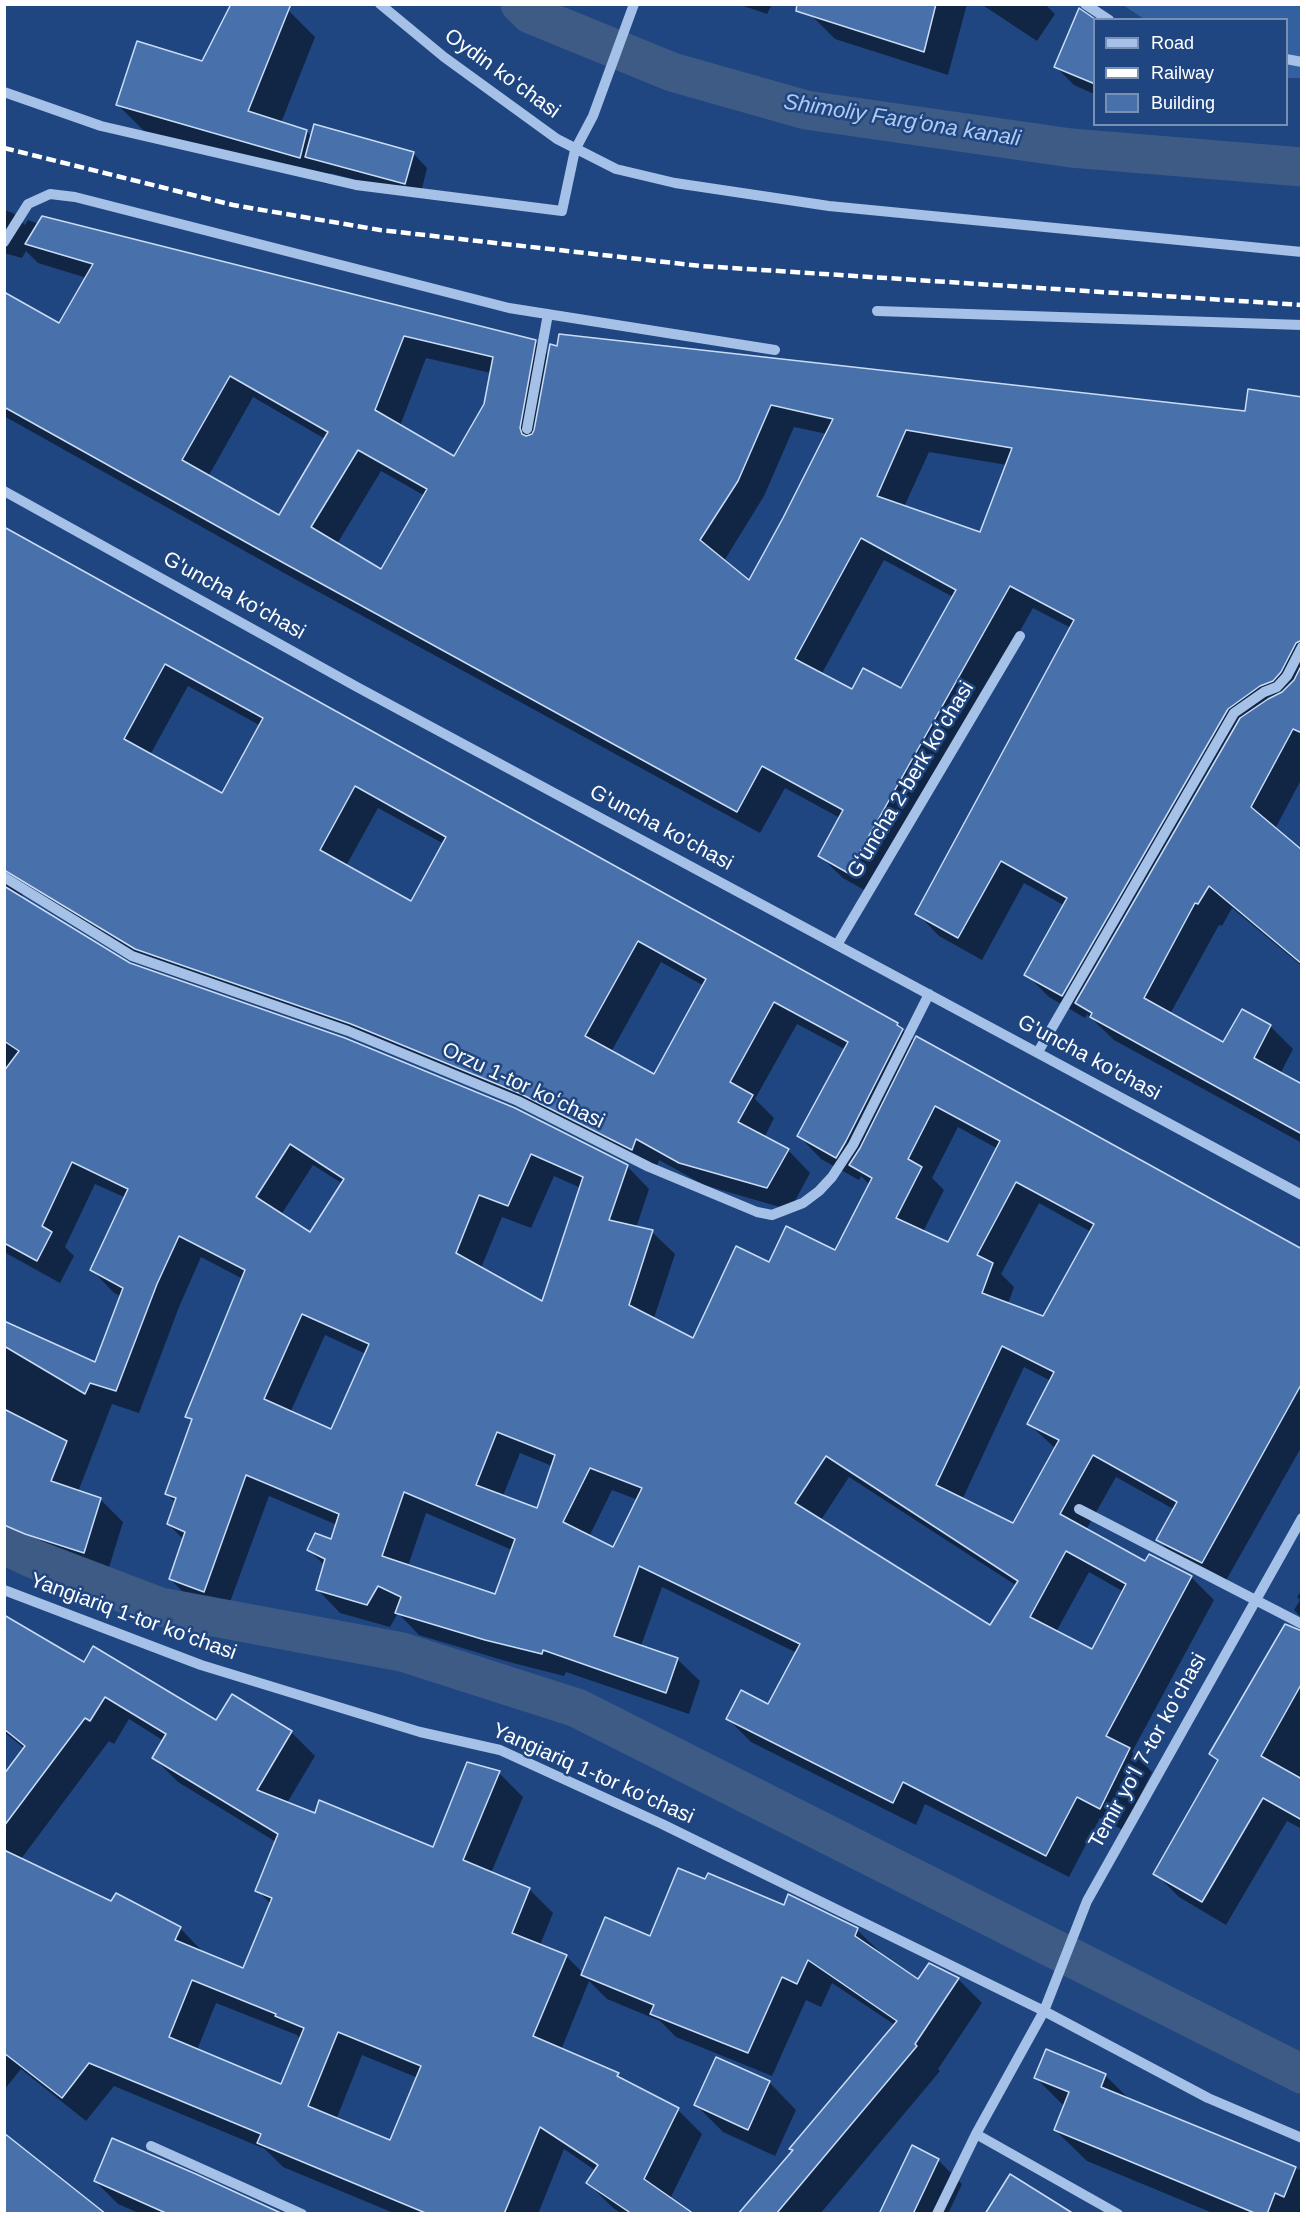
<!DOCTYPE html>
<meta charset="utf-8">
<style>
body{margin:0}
#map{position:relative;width:1306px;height:2218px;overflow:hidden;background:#204681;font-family:Arial,sans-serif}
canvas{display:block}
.frame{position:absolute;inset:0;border:6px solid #fff;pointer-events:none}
.legend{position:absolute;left:1093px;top:18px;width:195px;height:108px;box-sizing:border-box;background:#204681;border:2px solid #7990b3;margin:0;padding:8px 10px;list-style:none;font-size:18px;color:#fff}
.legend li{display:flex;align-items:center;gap:12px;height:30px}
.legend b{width:30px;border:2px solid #7990b3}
</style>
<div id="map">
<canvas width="1306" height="2218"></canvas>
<div class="frame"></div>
<ul class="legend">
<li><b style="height:8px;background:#a5c1e8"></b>Road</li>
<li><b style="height:8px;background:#fff"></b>Railway</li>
<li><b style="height:16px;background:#4870aa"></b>Building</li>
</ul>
</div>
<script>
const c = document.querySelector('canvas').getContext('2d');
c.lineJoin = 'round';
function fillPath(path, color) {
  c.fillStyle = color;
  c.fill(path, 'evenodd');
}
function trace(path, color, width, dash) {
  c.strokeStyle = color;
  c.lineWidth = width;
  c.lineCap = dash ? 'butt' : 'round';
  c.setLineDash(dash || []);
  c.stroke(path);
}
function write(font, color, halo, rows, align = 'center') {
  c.font = font + ' Arial,sans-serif';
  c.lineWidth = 5;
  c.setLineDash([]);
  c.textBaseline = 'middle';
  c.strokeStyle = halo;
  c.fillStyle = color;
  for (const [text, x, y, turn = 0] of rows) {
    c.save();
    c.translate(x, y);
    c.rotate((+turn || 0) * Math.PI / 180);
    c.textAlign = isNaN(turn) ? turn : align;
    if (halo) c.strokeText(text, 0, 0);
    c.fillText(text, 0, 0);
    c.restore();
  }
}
fillPath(new Path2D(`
 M1123,5H1301V78H1287L1286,20L1144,19Z`), '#33609f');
fillPath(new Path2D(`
 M738,4H772L767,14Z
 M815,4H967L948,75L835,39L811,15Z
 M981,4H1045L1055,14L1037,41Z
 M288,10L315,37L281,123L306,131L312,137L413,153L427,168L420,197L330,173L327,184L145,132L118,105L202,63Z
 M1094,29V94L1074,85L1056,67Z
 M4,210L13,213L25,225L28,220L39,224L535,341L549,356L1247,412L1302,398V778L1275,829L1302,852V966L1232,908L1222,926L1219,925L1170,1014L1224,1044L1270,1026L1293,1049L1280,1074L1302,1085V1143L1114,1040L1087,1014L1085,1018L1049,997L1026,974L1065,906L1024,883L982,960L939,936L917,913L1071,628L1033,608L871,894L843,878L820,856L840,818L785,788L760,833L284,573L4,416V294L60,326L87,278L38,263L26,251L22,258L4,253ZM426,358L491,373L485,405L455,458L400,426ZM253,397L325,439L280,518L208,477ZM794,427L827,434L750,582L724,561L764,496ZM929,452L1007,465L981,534L904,507ZM381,471L425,496L381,571L337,544ZM884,560L953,597L902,690L853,691L821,675Z
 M4,528L897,1025L915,1042L917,1038L1025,1096L1302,1251V1446L1224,1584L1181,1563L1158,1540L1175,1510L1116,1477L1086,1530L1145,1563L1191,1577L1214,1600L1132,1752L1152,1772L1123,1830L1100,1818L1069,1877L925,1804L916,1825L751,1742L728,1719L769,1706L797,1653L662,1587L641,1646L677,1659L700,1681L689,1714L566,1672L564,1676L509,1662L419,1635L398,1613L390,1627L340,1613L318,1590L325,1566L309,1550L332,1540L337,1525L269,1496L226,1613L193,1602L170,1579L184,1540L168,1524L176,1503L167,1494L193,1422L187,1416L243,1279L201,1257L179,1307L139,1413L112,1404L78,1492L100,1499L123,1522L107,1574L49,1556L4,1536V1322L96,1364L121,1296L114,1293L92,1270L126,1198L95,1184L65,1247L74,1256L60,1283L4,1252ZM188,686L261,726L222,795L150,755ZM378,808L444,844L412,903L346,866ZM27,892L32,893L159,971L375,1046L545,1116L655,1172L659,1160L704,1185L790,1210L810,1173L788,1150L764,1138L774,1118L755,1099L797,1024L846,1050L799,1136L821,1159L859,1180L861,1176L870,1185L835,1252L770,1264L694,1340L653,1321L675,1254L652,1232L636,1228L649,1189L627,1166L129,964L20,897ZM661,962L704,986L654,1076L611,1052ZM958,1127L998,1149L949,1244L923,1232L944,1190L932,1178ZM313,1165L343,1184L310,1234L281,1215ZM554,1176L581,1188L543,1303L481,1268L502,1217L531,1228ZM1039,1203L1091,1232L1043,1318L1008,1304L1014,1287L1001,1274ZM325,1335L366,1354L332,1431L290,1413ZM1024,1367L1051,1381L1029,1424L1056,1449L1014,1525L962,1500ZM520,1453L552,1466L538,1510L503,1496ZM849,1477L1017,1586L990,1628L821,1520ZM612,1490L638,1500L614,1549L589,1537ZM426,1513L512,1550L496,1596L408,1566ZM1089,1572L1124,1592L1093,1651L1056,1632Z
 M1302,1590V1618L1294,1610L1300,1600L1297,1597Z
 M4,1616L84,1664L217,1722L291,1732L315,1756L287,1803L315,1815L434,1849L499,1773L523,1797L491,1873L529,1889L553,1913L540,1945L566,1956L584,1974L651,1938L784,1907L857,1930L881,1953L880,1955L918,1981L958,1979L982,2003L938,2069L940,2071L820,2214H740L794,2151L791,2148L895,2025L832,1983L821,2007L806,2000L772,2076L676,2037L660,2021L607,1999L589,1981L561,2050L618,2074L627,2083L678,2110L702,2134L670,2199L692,2214H622L612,2207L588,2183L596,2171L564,2149L538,2214H396L283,2167L265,2149L114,2086L86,2121L21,2069L4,2090V1776L25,1749L4,1732ZM129,1719L164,1741L154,1758L178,1782L276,1842L257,1890L271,1904L243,1970L204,1953L180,1928L112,1903L21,1859L109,1741L114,1744ZM216,2003L297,2035L301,2040L282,2086L197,2050ZM362,2055L418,2078L391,2142L336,2120Z
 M1302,1633V1829L1287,1821L1226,1925L1179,1897L1155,1873L1219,1762L1211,1754Z
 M1105,2075L1131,2101L1302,2171V2214H1215L1087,2161L1055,2130L1065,2107L1036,2078Z
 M769,2082L796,2110L775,2156L723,2132L696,2105Z
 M938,2160L962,2184L948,2214H880Z
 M95,2181L281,2214H141L118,2204Z`), '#0007');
trace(new Path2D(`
 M520,4L530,14L672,72L806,110L1071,148L1302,167
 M4,1545L34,1559L160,1607L402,1652L577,1708L1302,2074`), '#3e5b85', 39);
const building = new Path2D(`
 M231,4H291L248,111L307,130L300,158L116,105L137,41L202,61Z
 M797,4H936L924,52L796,11Z
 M1079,8L1095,19V84L1054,67Z
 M314,124L414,152L405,184L305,157Z
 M42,216L536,340L520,428L522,434L526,436L532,434L534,430L550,344L557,346L559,334L1245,411L1248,389L1302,397V640L1296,643L1281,672L1273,681L1260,686L1228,709L1062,996L1024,975L1067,898L1001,861L958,938L915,914L1074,620L1010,586L848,873L818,856L843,810L762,766L737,812L260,550L4,407V292L59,323L93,264L25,244ZM404,336L493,357L484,404L454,456L375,410ZM230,376L328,432L279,515L182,460ZM771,405L833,419L783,518L749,580L700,540L738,481ZM906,430L1012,448L980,532L877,496ZM358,450L427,489L381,569L311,527ZM861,538L956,590L901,688L863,668L852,689L795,659Z
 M4,527L898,1023L897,1025L903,1029L846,1141L836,1158L797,1136L848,1042L774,1002L730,1082L753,1095L738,1122L789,1149L767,1188L679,1163L636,1139L632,1150L521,1094L351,1024L135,949L4,870ZM165,664L263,718L222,793L124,739ZM355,786L446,837L411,901L320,850ZM638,941L706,979L654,1074L585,1036Z
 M1302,664V733L1293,729L1251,807L1302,850V964L1209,886L1198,904L1195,903L1144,998L1223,1042L1242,1009L1271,1025L1254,1058L1302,1084V1134L1090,1017L1092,1013L1075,1003L1240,718L1268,699L1282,692L1294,680Z
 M4,886L130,963L345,1038L515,1108L628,1165L609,1220L653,1230L629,1305L693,1338L736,1246L769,1262L786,1226L835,1250L872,1178L849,1165L860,1148L916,1036L1302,1249V1383L1202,1563L1156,1540L1177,1502L1093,1455L1060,1514L1145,1561L1149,1554L1192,1576L1106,1736L1130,1748L1100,1809L1077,1797L1046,1856L903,1782L893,1803L726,1719L741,1690L768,1704L800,1644L639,1566L614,1636L678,1658L666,1693L543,1650L542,1654L485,1640L395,1613L401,1597L378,1586L367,1605L316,1590L325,1559L307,1550L315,1533L331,1539L339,1514L246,1475L204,1592L169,1579L185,1532L167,1524L176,1498L165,1494L192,1419L185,1417L245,1270L179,1236L157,1284L116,1391L90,1383L85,1394L4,1346V1321L95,1362L123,1288L90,1270L128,1189L72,1162L42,1226L52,1232L37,1261L4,1243V1071L19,1051L4,1041ZM935,1106L1000,1141L948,1242L896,1218L922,1167L908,1159ZM290,1144L344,1179L310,1232L256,1197ZM531,1154L583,1177L542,1301L456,1253L479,1195L508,1206ZM1016,1182L1094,1224L1043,1316L982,1293L993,1263L977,1255ZM302,1314L369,1344L331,1429L264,1399ZM1002,1346L1054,1372L1027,1424L1059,1440L1013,1523L936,1485ZM497,1432L555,1455L537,1508L476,1485ZM826,1456L1018,1581L990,1625L795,1503ZM590,1468L642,1488L613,1547L563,1522ZM404,1492L515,1539L495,1594L382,1556ZM1066,1551L1126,1584L1092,1649L1030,1617Z
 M4,1409L67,1441L51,1481L101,1498L84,1553L25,1534L4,1525Z
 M4,1615L84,1662L93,1646L216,1720L232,1694L292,1731L257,1790L315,1813L319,1800L433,1847L467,1762L500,1771L463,1860L530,1888L512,1933L567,1955L533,2036L619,2073L617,2076L679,2108L644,2179L694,2214H632L586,2183L598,2165L540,2127L504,2214H428L257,2143L261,2134L89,2063L62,2098L4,2053V1850L111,1901L116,1893L181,1927L175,1940L243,1968L272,1898L255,1891L278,1834L152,1758L166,1734L105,1697L90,1721L85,1718L4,1826V1774L25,1746L4,1729ZM192,1980L276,2014L275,2016L304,2028L281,2084L169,2037ZM338,2032L421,2066L390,2140L308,2106Z
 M1285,1624L1302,1631V1683L1261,1756L1302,1779V1820L1263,1798L1202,1902L1153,1874L1218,1760L1209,1754Z
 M678,1868L705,1879L708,1873L784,1905L788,1894L858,1928L855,1936L918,1979L929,1963L959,1978L915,2044L917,2046L776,2214H738L793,2150L789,2149L897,2021L808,1960L797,1984L782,1977L748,2053L650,2014L654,2005L581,1975L605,1917L650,1936Z
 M1046,2049L1106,2074L1101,2087L1296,2167L1284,2197L1275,2193L1267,2214H1257L1054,2130L1069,2092L1034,2078Z
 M716,2057L770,2081L748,2130L694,2105Z
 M4,2133L106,2214H4Z
 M112,2138L196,2174L283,2214H168L94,2181Z
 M912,2145L939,2159L913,2214H879Z
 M1010,2174L1074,2214H985Z`);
fillPath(building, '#4870aa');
trace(building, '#c9dcf6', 1.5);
trace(new Path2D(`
 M380,4L444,57L557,139L616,169L675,183L829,206L1302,252
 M1085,4L1109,20
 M1286,59L1302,62
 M4,92L101,126L356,185L562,211L575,150L593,116L634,4
 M4,242L28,204L50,194L75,197L509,308L775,350
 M877,311L1302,325
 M527,429L548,314
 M4,491L357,687L1302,1195
 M4,877L132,956L348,1031L518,1101L649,1167L757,1212L772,1215L803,1203L819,1191L832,1177L853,1145L929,994
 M837,945L1020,636
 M1038,1052L1234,713L1264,692L1277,687L1287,676L1302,647
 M1079,1509L1302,1624
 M4,1590L201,1665L420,1732L500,1750L662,1824L1044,2011L1208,2098L1302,2138
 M976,2134L1118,2214
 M151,2146L302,2214
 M937,2214L976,2134L1044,2011L1087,1901L1302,1518`), '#a5c1e8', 10);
trace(new Path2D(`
 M4,148L233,205L380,230L701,266L1302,305`), '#fff', 4.5, [10, 4.5]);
write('21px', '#fff', '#204681', [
 ["Oydin koʻchasi",502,74,36],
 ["G'uncha ko'chasi",234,596,29],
 ["Gʻuncha 2-berk koʻchasi",911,780,-59],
 ["G'uncha ko'chasi",661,828,28],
 ["G'uncha ko'chasi",1089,1058,28],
 ["Orzu 1-tor koʻchasi",523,1086,25],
 ["Yangiariq 1-tor koʻchasi",133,1617,20],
 ["Temir yoʻl 7-tor koʻchasi",1148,1751,-61],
 ["Yangiariq 1-tor koʻchasi",593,1774,24]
]);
write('italic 22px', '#b1cbf0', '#204681', [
 ["Shimoliy Fargʻona kanali",902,121,9]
]);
</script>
